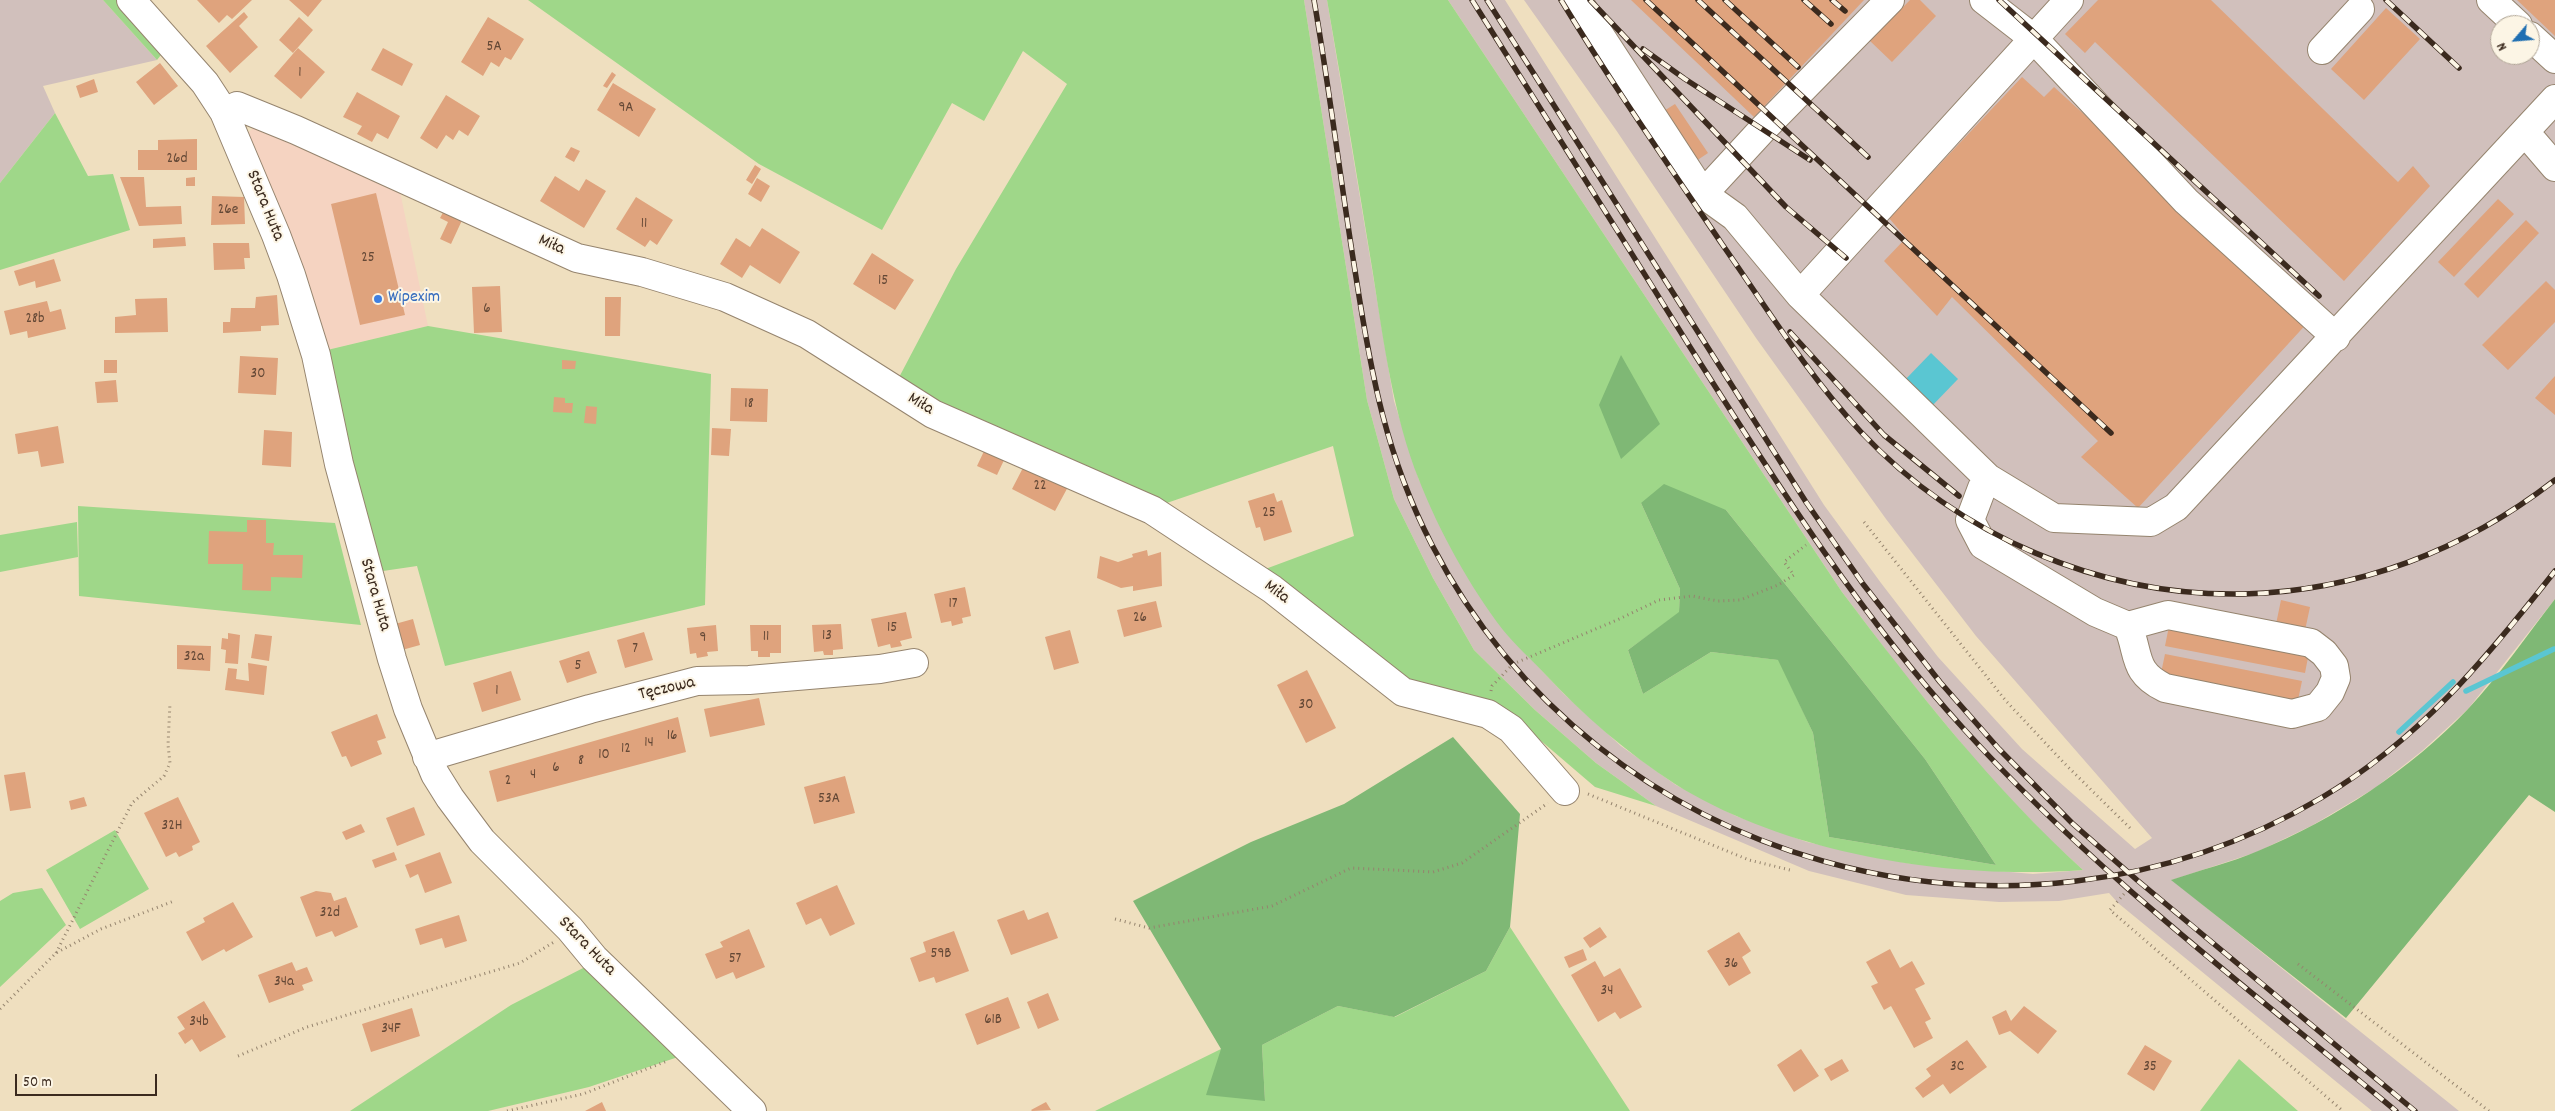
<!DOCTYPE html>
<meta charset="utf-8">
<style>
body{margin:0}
#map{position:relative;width:2555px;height:1111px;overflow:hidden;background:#efdfbf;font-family:Dekko,sans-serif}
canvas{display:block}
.north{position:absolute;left:2490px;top:15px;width:50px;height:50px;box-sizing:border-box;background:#fcf5e5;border:1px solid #afa495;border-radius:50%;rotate:243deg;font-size:14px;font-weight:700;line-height:20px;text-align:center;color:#3b2a1e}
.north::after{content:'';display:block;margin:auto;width:18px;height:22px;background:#1f6fb2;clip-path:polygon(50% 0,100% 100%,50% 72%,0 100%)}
.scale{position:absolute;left:15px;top:1074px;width:142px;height:22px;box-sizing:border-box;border:2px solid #3b2a1e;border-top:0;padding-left:6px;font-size:15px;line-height:18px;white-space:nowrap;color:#3b2a1e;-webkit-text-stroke:4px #fcf5e5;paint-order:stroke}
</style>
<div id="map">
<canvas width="2555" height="1111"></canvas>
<div class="north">N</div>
<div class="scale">50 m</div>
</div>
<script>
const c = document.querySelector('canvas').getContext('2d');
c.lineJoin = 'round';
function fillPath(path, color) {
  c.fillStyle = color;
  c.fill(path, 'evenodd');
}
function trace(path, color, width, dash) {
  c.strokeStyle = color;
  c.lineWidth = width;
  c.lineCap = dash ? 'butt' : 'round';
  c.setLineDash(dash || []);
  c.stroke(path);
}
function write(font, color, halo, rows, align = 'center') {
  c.font = font + ' Dekko,sans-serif';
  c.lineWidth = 4;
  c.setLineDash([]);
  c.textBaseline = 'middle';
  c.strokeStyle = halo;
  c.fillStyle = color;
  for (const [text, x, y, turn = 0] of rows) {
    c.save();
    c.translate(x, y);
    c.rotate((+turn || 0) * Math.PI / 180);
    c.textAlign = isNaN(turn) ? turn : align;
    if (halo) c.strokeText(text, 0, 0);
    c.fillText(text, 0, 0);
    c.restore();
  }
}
fillPath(new Path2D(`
 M258,123L398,182L428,326L323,351L247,134Z`), '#f5d3c1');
fillPath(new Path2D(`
 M0,0H103L157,60L43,86L55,113L0,183Z
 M1304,0H1327L1394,401L1419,480L1504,630L1564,694L1621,746L1676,785L1736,816L1807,842L1906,863L2033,874L2083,870L2049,839L1986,773L1904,674L1842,592L1448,0H1505L1824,505L1881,583L1938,657L2022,749L2135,849L2152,838L1976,636L1886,519L1756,338L1616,130L1524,0H2555V599L2468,709L2422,751L2375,788L2313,825L2257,852L2172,880L2459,1111H2372L2118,903L2109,893L2059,901L1999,902L1906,895L1809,871L1656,806L1596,763L1535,710L1474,650L1433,578L1394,499L1367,400ZM2500,25H2530V55H2500Z`), '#d1c0bc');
fillPath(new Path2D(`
 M103,0H118L164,51L157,60Z
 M528,0H1304L1367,400L1394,499L1433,578L1474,650L1535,710L1596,763L1656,806L1595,787L1505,710L1406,685L1260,571L1354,536L1333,446L1158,506L895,385L956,269L1067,84L1023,51L984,121L952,103L882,230L759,164Z
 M1327,0H1448L1842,592C1916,690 1992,787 2083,870C1951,880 1789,855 1675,784C1627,753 1583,715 1544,673C1531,659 1515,645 1503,630C1470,587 1439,531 1419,480C1393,414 1384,344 1373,274C1358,183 1343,91 1327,0ZM1641,503L1726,510L1925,759L1996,865L1829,837L1813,733L1779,660L1711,652L1643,694L1628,650L1679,613L1680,589Z
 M55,113L88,176L113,174L130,230L0,270V183Z
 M428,326L711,374L705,605L445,666L417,566L383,571L323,351Z
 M78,506L335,523L361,625L79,596Z
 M77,522L78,557L0,572V535Z
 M115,830L149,889L80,929L46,870Z
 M42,888L66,925L0,987V901L13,893Z
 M1510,927L1630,1111H1095L1221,1049L1265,1101L1262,1045L1338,1006L1395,1017L1486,971Z
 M587,966L681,1056L589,1087L488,1111H350L511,1005Z
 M2239,1059L2298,1111H2200Z`), '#9fd789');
fillPath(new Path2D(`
 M1621,355L1660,424L1621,459L1599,405Z
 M1664,484L1726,510L1925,759L1996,865L1829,837L1813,733L1778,660L1711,652L1643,694L1628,650L1679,612L1680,589L1641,503Z
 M2555,599V812L2529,795L2346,1018L2171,880C2200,870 2230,863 2258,851C2335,819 2410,770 2468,709C2499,676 2527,635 2555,599Z
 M1453,737L1520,814L1510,927L1486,971L1394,1017L1338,1006L1262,1045L1265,1101L1206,1095L1221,1049L1133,901L1251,842L1344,804Z`), '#7fb875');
fillPath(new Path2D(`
 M1931,353L1958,379L1930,408L1903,382Z`), '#5ac6d2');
trace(new Path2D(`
 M2466,691L2554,649
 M2399,732L2453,682`), '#5ac6d2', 5.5);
fillPath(new Path2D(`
 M197,0H252L232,19L227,15L219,23Z
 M289,0H322L308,17Z
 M1631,0H1864L1754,117Z
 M1910,0H1920L1936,16L1892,62L1870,41Z
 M2098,0H2211L2398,182L2413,166L2430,186L2344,281L2095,42L2085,53L2065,34Z
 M2517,0H2555V36Z
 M2386,8L2420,39L2364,100L2331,69Z
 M244,12L248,17L239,26L258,47L230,73L206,46Z
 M299,17L313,30L293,53L279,40Z
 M488,17L524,39L511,60L505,57L499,67L491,62L483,76L461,62Z
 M298,48L325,72L301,99L274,76Z
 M383,48L413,64L402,86L371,70Z
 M160,63L178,86L154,105L136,82Z
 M612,72L616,75L607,88L603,86Z
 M2022,77L2044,97L2054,87L2310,320L2138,508L2081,457L2098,441L1952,297L1937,316L1884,261L1906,238L1889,218Z
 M94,79L98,92L80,98L76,86Z
 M613,83L656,109L639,137L597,110Z
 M357,92L400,116L388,139L377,133L372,142L357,134L362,126L343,117Z
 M446,95L480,116L468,136L459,130L453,140L446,135L437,149L420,138Z
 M1675,104L1708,153L1693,163L1659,114Z
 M197,139V170H138V150H158V140Z
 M571,147L580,151L574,162L565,157Z
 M755,165L761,169L752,184L746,180Z
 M555,176L579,191L586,179L606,191L584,228L540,201Z
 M120,177H144L146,207L181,206L182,224L139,226Z
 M195,177V186H186V178Z
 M757,178L770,186L761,202L748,194Z
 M376,193L405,315L360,325L331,204Z
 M212,196L244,197L245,224L211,225Z
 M636,197L673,220L657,245L650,240L645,247L616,229Z
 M2498,199L2514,214L2454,277L2438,262Z
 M446,207L464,216L451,244L440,239L448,222L440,218Z
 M2526,220L2539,233L2478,298L2464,284Z
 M762,228L800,252L780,284L750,265L742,278L720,264L736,238L750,247Z
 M185,237L186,246L153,248V239Z
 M213,243H249L250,258H244L245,269L214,270Z
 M872,253L914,280L895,310L853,284Z
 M54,259L61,281L36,288L35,281L19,286L14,271Z
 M2546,281L2555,290V322L2508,370L2482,345Z
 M500,286L502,332L474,333L472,287Z
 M277,295L279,325L261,326V331L223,333V322H230L231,308H255L256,297Z
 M605,297H621L620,336H605Z
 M167,298L168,332L115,333V317L136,315L135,299Z
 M47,301L50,312L61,309L66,329L28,338L27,331L10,335L4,311Z
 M240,356L278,358L276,395L238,393Z
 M104,360H117V373H104Z
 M562,360L576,361L575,369H562Z
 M2555,376V415L2535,398Z
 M116,380L118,402L97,403L95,382Z
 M731,388L768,389L767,422L730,421Z
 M554,397L565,398V403H573L572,413L553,412Z
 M586,406L597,407L596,424L584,423Z
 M58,426L64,463L41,467L38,451L18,454L15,434Z
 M712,428L731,429L729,456L711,455Z
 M264,430L292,432L291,467L262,465Z
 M985,449L1005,458L997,475L977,466Z
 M1026,462L1069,485L1055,511L1012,489Z
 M1274,493L1277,502L1282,500L1292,532L1264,541L1260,527L1256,528L1248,501Z
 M247,520H266V543H274L273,555H303L302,578L271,577V591L242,590L243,564H208L209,531L247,532Z
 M1147,550L1148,556L1161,552L1162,586L1133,591V586L1121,588L1097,578L1100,556L1118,562L1133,557L1132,554Z
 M965,587L971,616L962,618L963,623L952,626L951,621L941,623L934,594Z
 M2281,600L2310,607L2304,635L2275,629Z
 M1156,601L1162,627L1124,637L1117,610Z
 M906,612L912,638L900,641L902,646L891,648L890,644L878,647L871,619Z
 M413,619L420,645L402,650L395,624Z
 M2170,621L2310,647L2305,673L2165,646Z
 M841,624L843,649L833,650V655H824L823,651L814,652L812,625Z
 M716,625L718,651L707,652L708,656L697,658L696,653L690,654L687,628Z
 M750,625H781V653H770V657H758V651H751Z
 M1070,630L1079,663L1054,670L1045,637Z
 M644,632L653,660L625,668L617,640Z
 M228,633L240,635L238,664L225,663L226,650L221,649L222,638L228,639Z
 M255,634L272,636L269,661L251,658Z
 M177,645L211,646L210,671L177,669Z
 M589,651L597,673L567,683L559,661Z
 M2165,654L2302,681L2297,705L2160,678Z
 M248,663L267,666L264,695L225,690L228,668L237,669L236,679L249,681Z
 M1307,670L1336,728L1306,743L1277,685Z
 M511,671L521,700L482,712L473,683Z
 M759,698L765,725L710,737L704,709Z
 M377,714L386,738L377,741L382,754L351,767L346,756L342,757L331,732Z
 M678,717L686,752L497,802L489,771Z
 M25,772L31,808L10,811L4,775Z
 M845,776L855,813L814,824L804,787Z
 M84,797L87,806L71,810L69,801Z
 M178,797L200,842L192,846L193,850L179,857L176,852L166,857L144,813Z
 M414,807L425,835L397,846L386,818Z
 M361,824L365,832L346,840L342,832Z
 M394,852L397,860L375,868L372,860Z
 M440,852L452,883L425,893L418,874L410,878L405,865Z
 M837,885L855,924L830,936L821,918L806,925L796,903Z
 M316,891L331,893L334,901L346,897L358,927L335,937L332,931L316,937L300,897Z
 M233,902L253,937L226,952L224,949L202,961L186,932L205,922L203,918Z
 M1024,910L1028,920L1048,912L1058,938L1011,955L997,920Z
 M459,915L467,941L445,948L442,938L420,945L415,929Z
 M1600,927L1607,937L1590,948L1583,938Z
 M749,929L765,967L736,979L733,972L716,979L705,954L723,947L720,942Z
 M954,931L969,971L936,983L934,977L919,982L910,958L926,952L923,942Z
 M1739,932L1751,951L1742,957L1751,973L1729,986L1707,951Z
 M1583,949L1587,960L1569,968L1564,957Z
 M1890,949L1900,968L1912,961L1925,984L1915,989L1931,1019L1925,1022L1933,1038L1914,1048L1891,1006L1884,1010L1871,986L1878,983L1866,962Z
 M1595,961L1604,977L1620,968L1642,1007L1620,1019L1615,1012L1598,1022L1571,975Z
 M292,962L296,971L307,967L313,981L302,985L304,990L269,1003L258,975Z
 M1048,993L1059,1020L1038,1029L1027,1002Z
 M1008,997L1020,1028L977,1045L965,1014Z
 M204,1001L226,1037L200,1052L192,1039L185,1044L178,1033L185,1029L177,1017Z
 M2024,1006L2057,1031L2038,1054L2010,1031L1999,1035L1992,1017L2006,1010L2011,1021Z
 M412,1008L420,1036L371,1052L362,1024Z
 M1967,1040L1987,1067L1950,1094L1943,1084L1923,1098L1915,1088L1931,1076L1926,1069Z
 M2145,1045L2172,1061L2154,1091L2127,1074Z
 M1801,1049L1819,1076L1794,1092L1777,1065Z
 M1842,1059L1849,1071L1831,1081L1824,1069Z
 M602,1102L606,1111H585Z
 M1046,1102L1051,1110L1032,1111L1031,1110Z`), '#dfa37d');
const minor = new Path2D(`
 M131,0L205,83L224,112L276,235L291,275L316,355L339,464L392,659L408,709L435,774L450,798L482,841L570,929L594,958L752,1111
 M1577,0L1703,194L1735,217L1800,295L1988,478L2054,518L2151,522L2176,507L2555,99
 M1984,0L2033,38L2186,201L2336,337
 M2491,0L2518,25
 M2530,36L2555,59
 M2322,50L2360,9
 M224,112L237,106L296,130L577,258L642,272L725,297L807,334L933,414L1152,510L1272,589L1403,692L1488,714L1511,729L1565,791
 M2525,132L2555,167
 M1703,194L1763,129L1890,0
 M1800,295L2069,0
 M1988,478L1982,488L1970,520L1983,545L2095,612L2128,626L2168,615L2311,643L2324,653L2334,666L2336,678L2330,692L2318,707L2292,714L2165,688C2132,672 2140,655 2128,626
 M427,757L590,709L697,681L749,680L880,669L914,663`);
trace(minor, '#95846e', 30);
trace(new Path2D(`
 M1864,522L2006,701L2066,765L2132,830
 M1491,691L1492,686L1513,664L1617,620L1659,600L1692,596L1718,601L1740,600L1778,585L1794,575L1784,562L1806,545
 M1588,794L1749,860L1790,870
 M2124,894L2110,910L2343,1111
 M1115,919L1149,928L1272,906L1351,868L1433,872L1462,863L1548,803
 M56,953L132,803L164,776L170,763L168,745L170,703
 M2298,964L2489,1111
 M0,1009L56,953L101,929L174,901
 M238,1056L307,1027L520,963L554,942
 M507,1111L583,1094L667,1061`), '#95846e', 3, [1, 4]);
trace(minor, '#fff', 28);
const rail = new Path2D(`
 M1314,0C1330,92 1341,185 1356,277C1371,374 1386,456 1432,545C1598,866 2011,982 2321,798C2419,740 2485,660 2555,571
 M1472,0C1545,116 1618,231 1690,347C1774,479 1857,612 1963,728C2092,871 2248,988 2396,1111
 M1487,0L1806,502L1863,584L1940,682L1999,749L2072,823L2137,880L2415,1111
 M1561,0C1612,84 1667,163 1722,244C1766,307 1808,375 1861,432C1959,536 2101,597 2244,594C2358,591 2465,550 2555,480
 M1590,0L1786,207L1846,258
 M1646,0L2111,433
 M1698,0L1868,157
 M1725,0L1798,67
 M1804,0L1831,24
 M1832,0L1845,11
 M1999,0L2319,296
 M2386,0L2459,68
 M1643,49L1685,79L1810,160
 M1790,332L1884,435L1959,496`);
trace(rail, '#3b2a1e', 5.5);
trace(rail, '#fcf5e5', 4, [11]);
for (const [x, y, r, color] of [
 [378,299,5,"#3f7fe0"]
]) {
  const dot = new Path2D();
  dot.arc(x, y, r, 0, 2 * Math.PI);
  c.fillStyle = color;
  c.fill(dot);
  trace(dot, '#fcf5e5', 2);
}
write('15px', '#644836', null, [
 ["5A",494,48],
 ["1",300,74],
 ["9A",626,109],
 ["26d",177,160],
 ["26e",228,211],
 ["11",644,225],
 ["25",368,259],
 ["15",883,282],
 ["6",487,310],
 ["28b",35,320],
 ["30",258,375],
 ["18",749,405],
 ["22",1040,487],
 ["25",1269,514],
 ["17",953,605],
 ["26",1140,619],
 ["15",892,629],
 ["13",827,637],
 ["11",766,638],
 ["9",703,639],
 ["7",635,650],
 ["32a",194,658],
 ["5",578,667],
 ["1",497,692],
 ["30",1306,706],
 ["16",672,737],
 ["14",649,744],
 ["12",626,750],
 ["10",604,756],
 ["8",581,762],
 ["6",556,769],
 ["4",533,776],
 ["2",508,782],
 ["53A",829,800],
 ["32H",172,827],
 ["32d",330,914],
 ["59B",941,955],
 ["57",735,960],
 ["36",1731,965],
 ["34a",284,983],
 ["34",1607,992],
 ["61B",993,1021],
 ["34b",199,1023],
 ["34F",391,1030],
 ["3C",1957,1068],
 ["35",2150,1068]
]);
write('18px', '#3b2a1e', '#fcf5e5', [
 ["Stara Huta",264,206,68],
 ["Miła",551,246,24],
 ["Miła",920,405,31],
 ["Miła",1276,593,37],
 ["Stara Huta",374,595,74],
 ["Tęczowa",667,690,-13],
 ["Stara Huta",586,947,46]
]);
write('18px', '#366cbe', '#fcf5e5', [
 ["Wipexim",388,299]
], 'left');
</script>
